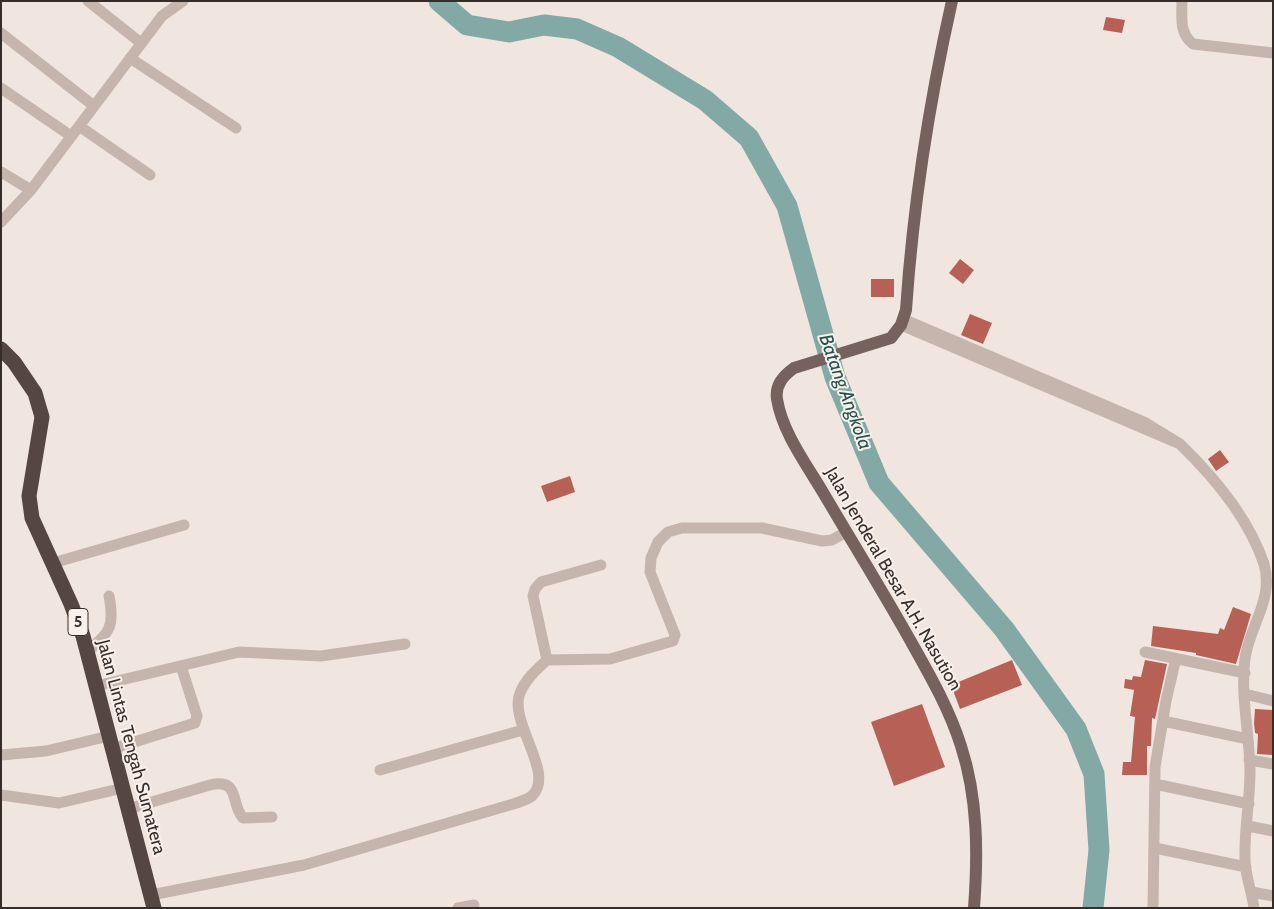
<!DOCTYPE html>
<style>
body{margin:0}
#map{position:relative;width:1274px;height:909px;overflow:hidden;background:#f0e6df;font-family:Cabin,sans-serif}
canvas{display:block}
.frame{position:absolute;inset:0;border:2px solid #362c2a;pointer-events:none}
</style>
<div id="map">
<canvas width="1274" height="909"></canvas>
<div class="frame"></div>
</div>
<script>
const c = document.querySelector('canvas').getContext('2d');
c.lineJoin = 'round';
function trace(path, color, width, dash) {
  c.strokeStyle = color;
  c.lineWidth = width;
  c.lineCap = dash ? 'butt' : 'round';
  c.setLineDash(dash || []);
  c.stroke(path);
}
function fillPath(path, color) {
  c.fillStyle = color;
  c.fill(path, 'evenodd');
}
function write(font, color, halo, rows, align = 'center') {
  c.font = font + ' Cabin,sans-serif';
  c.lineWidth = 4;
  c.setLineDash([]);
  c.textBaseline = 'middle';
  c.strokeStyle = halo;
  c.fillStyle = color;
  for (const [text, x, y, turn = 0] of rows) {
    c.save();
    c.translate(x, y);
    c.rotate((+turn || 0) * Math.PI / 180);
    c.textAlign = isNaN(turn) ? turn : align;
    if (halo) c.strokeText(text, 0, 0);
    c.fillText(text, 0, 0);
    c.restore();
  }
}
trace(new Path2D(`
 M439,1L467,25L509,32L544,25L577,29L618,47L705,100L749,138L787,206L835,377L879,483L1004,629L1076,729L1094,774L1099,850L1093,908`), '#82a9a5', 21);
fillPath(new Path2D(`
 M1106,17L1125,20L1122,33L1103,30Z
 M960,259L974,270L963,284L949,273Z
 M871,279H894V297H871Z
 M970,314L992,323L983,344L961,335Z
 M1220,450L1229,462L1216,471L1208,459Z
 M570,476L575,492L547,502L541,486Z
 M1233,607L1251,614L1236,664L1196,655V653L1151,646L1153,626L1218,634L1220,628L1224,630Z
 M1012,660L1022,685L960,709L951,685Z
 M1145,660L1167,664L1155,719L1152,718L1151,746H1147V775H1122L1123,762H1131L1135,717L1130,716L1134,690L1124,688L1125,679L1132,680L1133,676L1141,677Z
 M922,704L945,767L894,786L871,722Z
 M1255,709L1273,710L1272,755L1257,754L1258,734L1255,733L1254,723Z`), '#b76056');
trace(new Path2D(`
 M88,1L141,43
 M1182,1C1182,18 1179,33 1193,44L1273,53
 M1,33L94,106
 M130,58L236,128
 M1,88L71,136
 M79,126L150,175
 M1,172L31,190
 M1,222L31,190L162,16L183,1
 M901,325L1180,444L1144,422L903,319
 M1180,444C1213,476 1249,519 1264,564C1274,599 1250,625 1245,658C1240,696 1250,735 1250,772C1250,801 1244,830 1245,859C1245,875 1252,892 1254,908
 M53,563L184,525
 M87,652C110,632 115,627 109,596
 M1145,652L1245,673
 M547,660L610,659L673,641L675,635L650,572L651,558L658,542L668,532L682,528H762L822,541L832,540L846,532
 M96,686L239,652L321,656L405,644
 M1245,694L1273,701
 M1163,721L1248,739
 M112,749L195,723L197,716L181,666
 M1,755L46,751L109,736
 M1249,760L1273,764
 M380,770L523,730
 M1155,784L1249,804
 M1,795L59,803L123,788
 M128,809L210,785C241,778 230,804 243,818L272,817
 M1248,826L1273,831
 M1155,848L1246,867
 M1252,892L1273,896
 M151,895L304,865L503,807C512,804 524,802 532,796C556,773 508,722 520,693C525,680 537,669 547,660L533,596L535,589L541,582L601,565
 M458,908L474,905
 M1153,908L1155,767L1166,701L1176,658`), '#c6b5ac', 11);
trace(new Path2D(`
 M952,1C929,103 913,206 906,310L901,325L891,338L794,368C783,376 775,385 777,399C782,432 807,465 824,494C854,545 885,595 914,647C932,679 950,711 961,746C978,798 978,854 974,908`), '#76625d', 12);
trace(new Path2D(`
 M1,349L14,362L35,393L42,417L29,496L32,518L71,604L83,636L154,908`), '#554642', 15);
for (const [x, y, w] of [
 [78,622,20]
]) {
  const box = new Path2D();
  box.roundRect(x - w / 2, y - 13.5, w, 27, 4);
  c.fillStyle = '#f8f0eb';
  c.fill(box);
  trace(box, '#362c2a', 1);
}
write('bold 16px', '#362c2a', null, [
 ["5",78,622]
]);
write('18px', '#362c2a', '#f8f0eb', [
 ["Jalan Jenderal Besar A.H. Nasution",893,579,60],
 ["Jalan Lintas Tengah Sumatera",131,747,75]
]);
write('italic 19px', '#25524f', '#f8f0eb', [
 ["Batang Angkola",845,392,70]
]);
</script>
